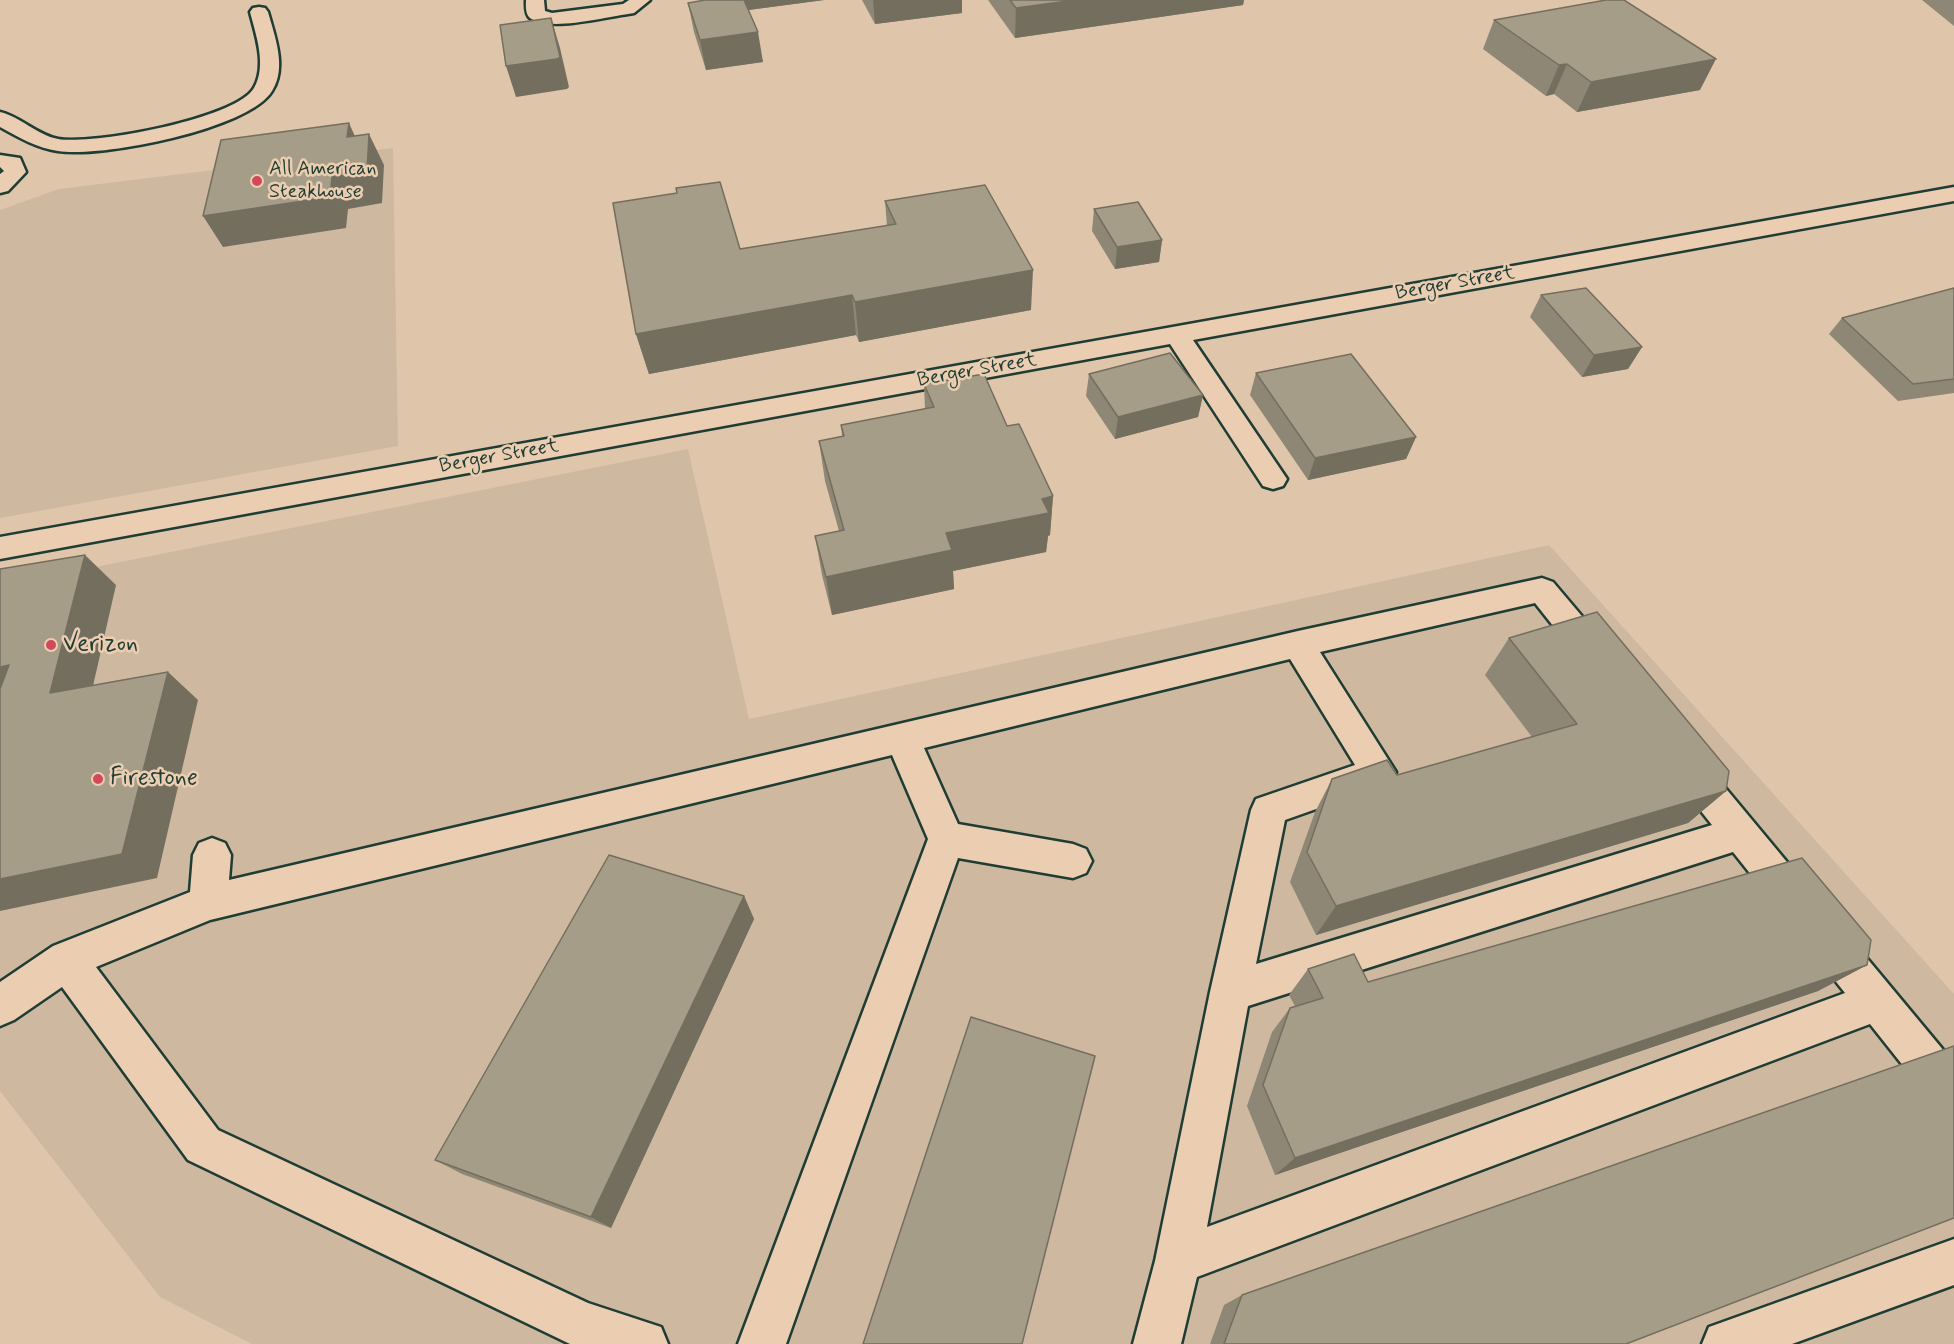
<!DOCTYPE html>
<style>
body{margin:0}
canvas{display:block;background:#dfc5aa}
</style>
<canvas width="1954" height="1344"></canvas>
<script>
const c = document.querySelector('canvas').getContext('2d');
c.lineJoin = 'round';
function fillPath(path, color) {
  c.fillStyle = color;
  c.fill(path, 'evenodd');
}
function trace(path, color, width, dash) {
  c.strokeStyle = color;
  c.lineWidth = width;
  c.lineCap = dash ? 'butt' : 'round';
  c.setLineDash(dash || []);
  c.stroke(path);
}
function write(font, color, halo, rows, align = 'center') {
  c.font = font + ' Mynerve,sans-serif';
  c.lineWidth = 5;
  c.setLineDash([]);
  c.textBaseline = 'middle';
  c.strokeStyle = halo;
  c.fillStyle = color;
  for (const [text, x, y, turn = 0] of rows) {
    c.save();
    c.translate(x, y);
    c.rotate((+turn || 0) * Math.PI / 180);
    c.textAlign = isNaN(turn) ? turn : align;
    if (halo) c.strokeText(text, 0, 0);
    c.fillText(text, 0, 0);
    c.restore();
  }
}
fillPath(new Path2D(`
 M393,148L398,446L0,518V210L59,189Z
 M688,449L749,719L1549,545L1954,994V1344H252L160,1297L0,1091V586Z`), '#ceb9a0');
const minor = new Path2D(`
 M526,0H544L545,11L552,13L623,4L629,0H650L634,13L628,14C605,17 549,32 530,18C525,14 526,5 526,0Z
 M259,7L265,8L268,12C275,37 287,68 272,91C249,129 102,158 58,151C37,148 18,137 0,127V112C21,117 37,135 58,139C93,145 236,119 254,88C267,66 256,35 250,12L253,8Z
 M0,155L20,158L26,172L8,191L0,193V174L4,171L0,167Z
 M1954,187V201L1193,340L1287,479L1283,486L1273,489L1263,486L1170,344L0,559V537Z
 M1542,578L1553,582L1608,647L1612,656L1608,665L1596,669L1584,665L1535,603L1320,652L1396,772L1390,783L1285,820L1256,964L1712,825L1674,777L1668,766L1674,755L1686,751L1698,755L1954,1063V1117L1939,1111L1870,1024L1197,1277L1181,1344H1133L1155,1261L1210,992L1251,810L1256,799L1355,765L1290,659L924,748L958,824L1073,844L1086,849L1092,861L1086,873L1073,878L958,858L786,1344H738L928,839L892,755L210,920L96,967L218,1130L588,1303L661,1327L668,1344H570L188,1160L62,987L14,1020L0,1026V982L53,946L190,892L193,855L199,843L212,838L225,843L231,855L229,880L1298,631ZM1733,852L1845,993L1207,1227L1248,1006Z
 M1954,1239V1285L1792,1344H1702L1709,1327Z`);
trace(minor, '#1f3d34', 5);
fillPath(minor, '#ebceb2');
fillPath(new Path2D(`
 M705,0H824L748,10L763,62L706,70L694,32L688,3Z
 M862,0H962V13L875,24Z
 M988,0H1244L1243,5L1015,38Z
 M1922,0H1954V26Z
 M1494,20L1700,90L1577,112L1554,94L1546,96L1483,49Z
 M677,193L740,249L887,226L885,201L1031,310L859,342L856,335L649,374L636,334Z
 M1094,209L1162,240L1159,262L1115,269L1092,231Z
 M1954,288V393L1898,401L1829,334L1842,318Z
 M1541,295L1642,347L1628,369L1582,377L1530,317Z
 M1256,373L1416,437L1406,459L1308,480L1250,395Z
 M1089,374L1203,395L1198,417L1115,439L1086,396Z
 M924,384L1007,426L1053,496L1050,535L1048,536L1046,552L953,571L954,589L832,615L822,575L815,536L839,531L825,481L819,441L842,436L841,425L925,409Z
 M1509,638L1726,791L1688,823L1316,935L1290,882L1315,812L1332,779L1397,775L1532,737L1485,675Z
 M744,896L754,919L611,1228L462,1174L435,1160Z
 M1867,965L1818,991L1275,1175L1247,1106L1272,1032L1290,1008L1295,1006L1289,995L1308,969L1368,982Z
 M1242,1295L1626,1344H1210L1224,1305Z`), '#8e8775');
fillPath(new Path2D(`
 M708,0H824L711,15Z
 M873,0H962V13L875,24Z
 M1075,0H1244L1243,5L1015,38L1016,8Z
 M551,18L560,48L569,87L567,89L516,97L506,66Z
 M758,32L763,62L706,70L700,40Z
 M1716,59L1700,90L1577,112L1591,82Z
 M1567,64L1554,94L1546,96L1559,65Z
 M349,123L363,154L347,137Z
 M369,134L384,165L382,203L348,209L346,228L223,247L203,216L332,177Z
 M1162,240L1159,262L1115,269L1117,247Z
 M1033,270L1031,310L859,342L855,302Z
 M852,295L856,335L649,374L636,334Z
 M1642,347L1628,369L1582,377L1594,355Z
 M1203,395L1198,417L1115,439L1118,417Z
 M1416,437L1406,459L1308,480L1315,458Z
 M1053,496L1050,535L1048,536L1046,552L953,571L954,589L832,615L826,577L1042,499Z
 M85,555L116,585L85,721L50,693Z
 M9,665L0,703V667Z
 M168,672L198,700L157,878L0,911V879Z
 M1726,791L1688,823L1316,935L1336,906Z
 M744,896L754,919L611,1228L591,1217Z
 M1867,965L1818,991L1275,1175L1295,1158Z`), '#746e5f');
const building = new Path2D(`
 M705,0H744L758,32L700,40L688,3Z
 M1010,0H1075L1016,8Z
 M1606,0H1624L1716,59L1591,82L1567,64L1559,65L1494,20Z
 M551,18L560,57L557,59L506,66L500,25Z
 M349,123L347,137L369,134L367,172L332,177L330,197L203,216L221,140Z
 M720,182L740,249L896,224L885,201L985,185L1033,270L855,302L852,295L636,334L613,203L677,193L676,188Z
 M1138,202L1162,240L1117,247L1094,209Z
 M1586,288L1642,347L1594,355L1541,295Z
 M1954,288V379L1913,384L1842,318Z
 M1170,353L1203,395L1118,417L1089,374Z
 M1351,354L1416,437L1315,458L1256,373Z
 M984,374L1007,426L1019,424L1053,496L1042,499L1049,513L946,533L952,550L826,577L815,536L844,530L819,441L844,436L841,425L934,407L924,384Z
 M85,555L50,693L168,672L122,854L0,879V689L9,665L0,667V569Z
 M1597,612L1729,771L1726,791L1336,906L1307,852L1332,779L1387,760L1397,775L1577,724L1509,638Z
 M609,855L744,896L591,1217L435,1160Z
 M1802,858L1871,940L1867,965L1295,1158L1263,1085L1290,1008L1323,998L1308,969L1354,954L1368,982Z
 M971,1017L1095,1056L1022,1344H863Z
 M1954,1046V1218L1626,1344H1224L1242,1295Z`);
fillPath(building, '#a59d88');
trace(building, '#746e5f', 1.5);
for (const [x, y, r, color] of [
 [257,181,6,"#d1495b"],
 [51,645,6,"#d1495b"],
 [98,779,6,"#d1495b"]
]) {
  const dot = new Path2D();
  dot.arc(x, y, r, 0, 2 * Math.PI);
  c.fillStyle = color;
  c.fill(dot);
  trace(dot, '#ebceb2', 2);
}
write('20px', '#1f3d34', '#ebceb2', [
 ["All American",269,170],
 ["Steakhouse",269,193]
], 'left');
write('20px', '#1f3d34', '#ebceb2', [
 ["Berger Street",1455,284,-10],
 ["Berger Street",977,371,-10],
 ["Berger Street",499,457,-10]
]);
write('24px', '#1f3d34', '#ebceb2', [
 ["Verizon",63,645],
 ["Firestone",110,779]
], 'left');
</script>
